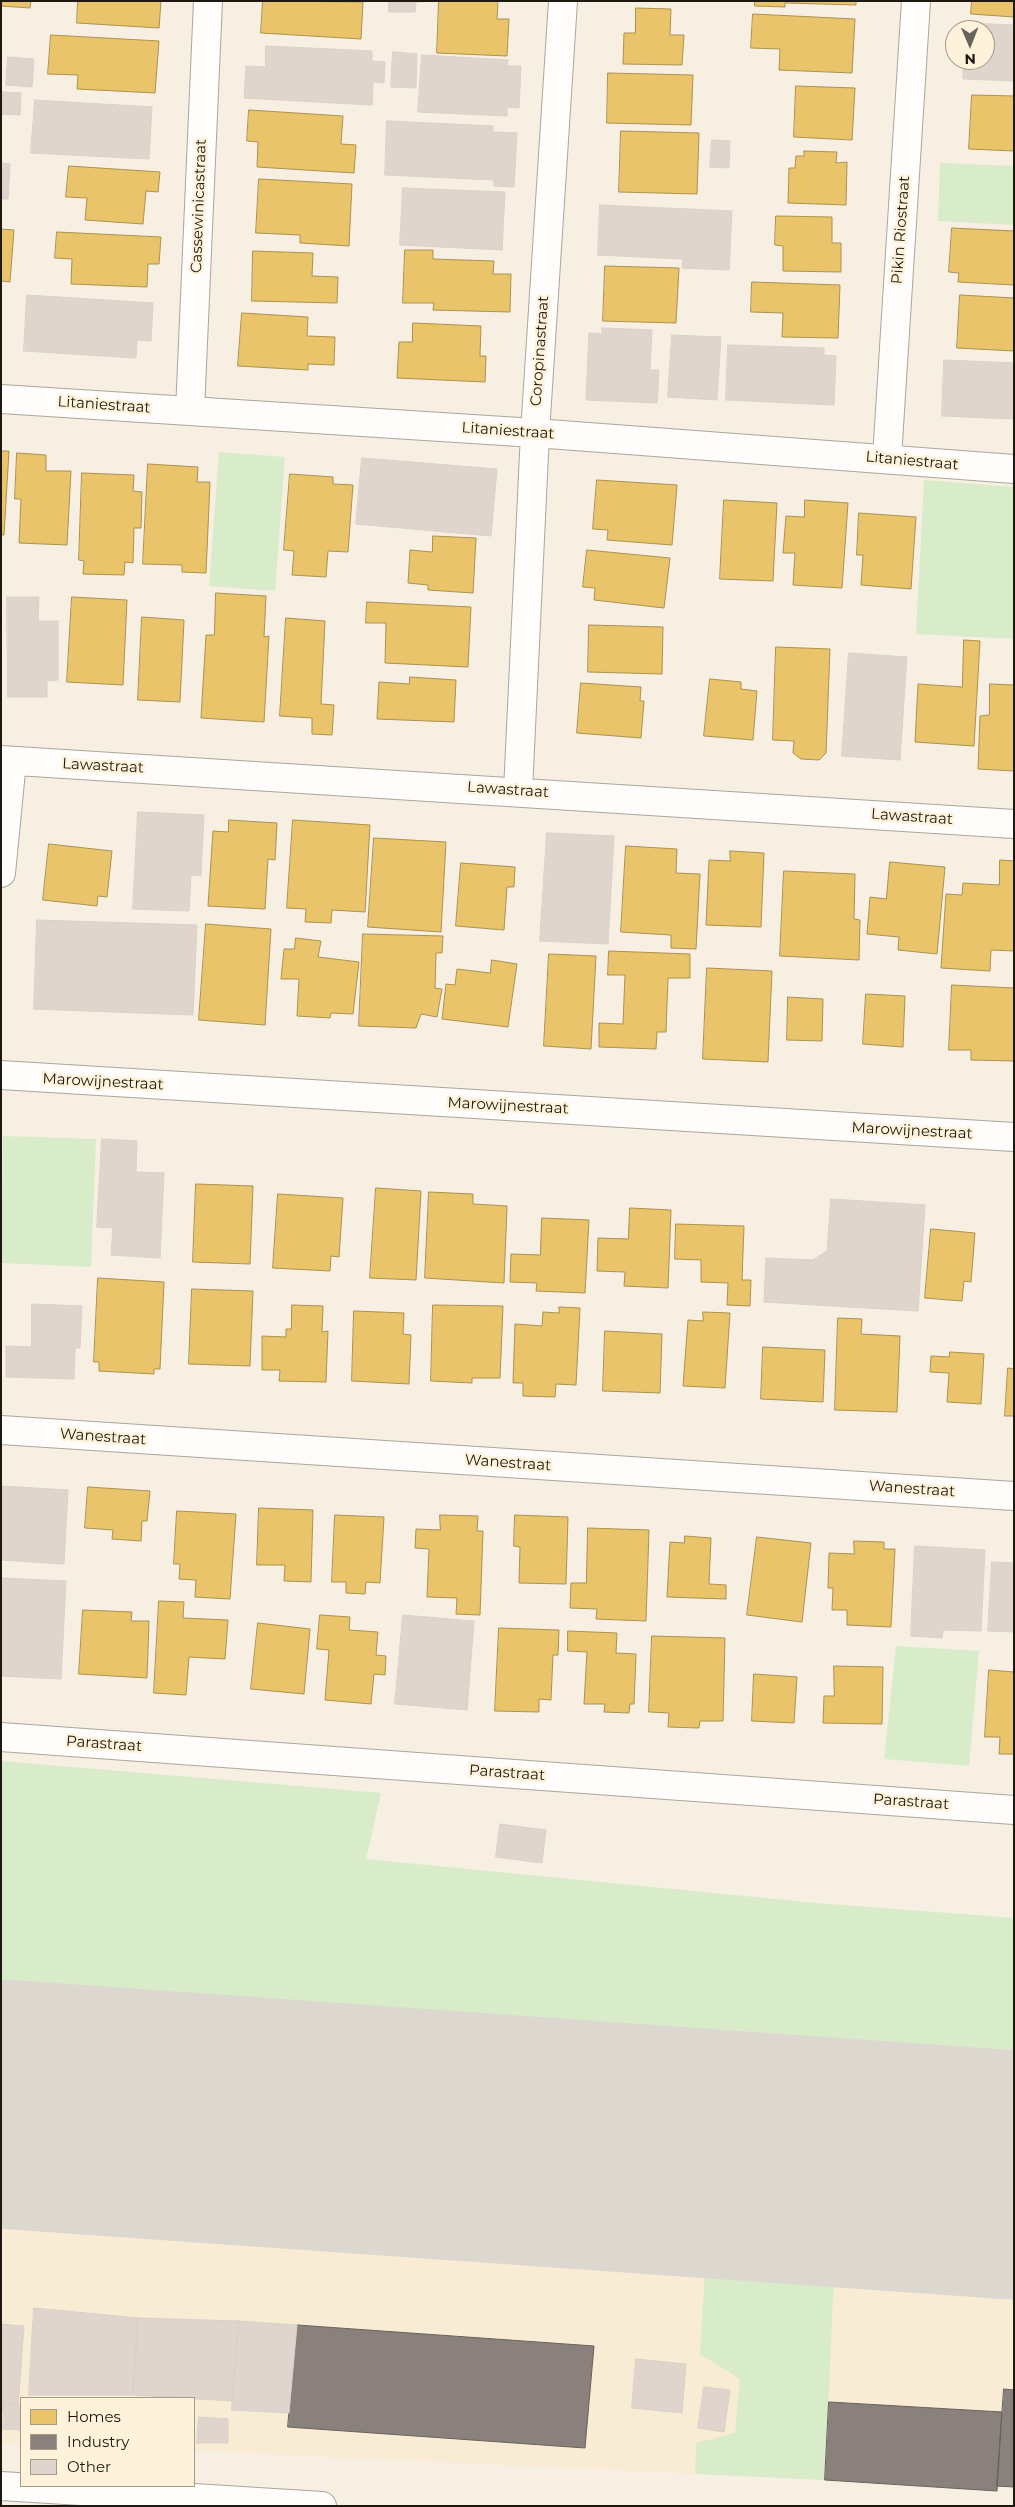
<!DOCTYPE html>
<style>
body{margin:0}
#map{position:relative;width:1015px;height:2507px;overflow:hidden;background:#f6efe2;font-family:Montserrat,sans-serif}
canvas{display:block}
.frame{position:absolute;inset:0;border:2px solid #1d1910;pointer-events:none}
.legend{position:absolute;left:20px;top:2397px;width:175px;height:90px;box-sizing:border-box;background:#fef2da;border:1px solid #a49b89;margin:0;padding:6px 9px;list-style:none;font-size:15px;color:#1d1910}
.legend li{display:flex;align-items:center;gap:10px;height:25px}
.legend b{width:25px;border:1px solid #a49b89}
.north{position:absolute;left:945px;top:20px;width:50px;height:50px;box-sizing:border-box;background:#fef2da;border:1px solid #a49b89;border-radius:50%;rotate:179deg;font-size:14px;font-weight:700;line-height:20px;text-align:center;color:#1d1910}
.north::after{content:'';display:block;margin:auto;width:18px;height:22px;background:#69645a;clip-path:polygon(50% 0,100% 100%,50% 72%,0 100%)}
</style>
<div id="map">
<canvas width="1015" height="2507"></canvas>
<div class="frame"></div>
<ul class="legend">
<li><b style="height:14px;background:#e9c46a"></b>Homes</li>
<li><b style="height:14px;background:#8a817c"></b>Industry</li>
<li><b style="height:14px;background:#e0d5cd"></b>Other</li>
</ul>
<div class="north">N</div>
</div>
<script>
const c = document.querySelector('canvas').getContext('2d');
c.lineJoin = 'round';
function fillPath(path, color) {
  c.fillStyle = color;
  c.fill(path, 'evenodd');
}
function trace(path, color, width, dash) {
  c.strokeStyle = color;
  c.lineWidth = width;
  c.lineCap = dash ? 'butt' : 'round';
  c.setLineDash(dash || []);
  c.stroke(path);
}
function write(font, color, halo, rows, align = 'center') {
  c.font = font + ' Montserrat,sans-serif';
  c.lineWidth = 5;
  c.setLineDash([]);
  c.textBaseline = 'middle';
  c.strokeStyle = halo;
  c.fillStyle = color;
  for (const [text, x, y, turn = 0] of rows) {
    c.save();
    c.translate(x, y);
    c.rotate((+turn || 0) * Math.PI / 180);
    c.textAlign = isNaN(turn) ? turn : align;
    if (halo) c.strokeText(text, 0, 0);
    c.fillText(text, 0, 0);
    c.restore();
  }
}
fillPath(new Path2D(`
 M1,1830L816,1903L1014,1918V2487L998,2486L997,2491L825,2480L194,2451V2398H21V2443L1,2442Z`), '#f8ecd5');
fillPath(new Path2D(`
 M940,163L1014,166V225L938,221Z
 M219,452L285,457L275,591L209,586Z
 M924,480L1014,487V639L916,634Z
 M3,1136L96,1139L91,1267L1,1263Z
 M896,1646L979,1651L969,1766L884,1759Z
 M1,1761L381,1793L366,1859L816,1903L1014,1918V2074L1,2001Z
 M708,2222L836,2230L825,2480L695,2474L696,2443L735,2433L740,2379L700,2354Z`), '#d9ecca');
const homes = new Path2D(`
 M1,1H31L30,8L1,6Z
 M78,1H161L159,28L77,23Z
 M263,1L363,2L361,39L261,33Z
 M439,1H498L497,19H509L507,56L437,53Z
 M755,1H856V5L785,3V7L755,6Z
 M972,1H1014V17L971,14Z
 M636,8L671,9L670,35H684L682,65L623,64L624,33H635Z
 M753,14L855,19L852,73L779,70L780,49L751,48Z
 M51,35L159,41L155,93L77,89L78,75L48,74Z
 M608,73L693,75L691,125L607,123Z
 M796,86L855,88L852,140L794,137Z
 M972,95L1014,96V151L969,149Z
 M249,110L343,116L341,144L356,145L354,173L257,167L258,142L247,141Z
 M621,131L699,133L697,194L619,192Z
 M804,151L837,152L836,163L847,162L846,205L788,203L789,168H795L796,156H804Z
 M69,166L160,172L158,192L146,191L143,224L85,220L87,198L66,197Z
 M259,179L352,184L349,246L300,243V235L256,233Z
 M776,216L832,217V243H841V272L783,271V246L775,245Z
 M952,228L1014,231V285L958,282L959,273L949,272Z
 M1,229L14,230L10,282L1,281Z
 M57,232L161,237L159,264H148L147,287L71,284L72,259L55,258Z
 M405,250H433V259L494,261L493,274H511L510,312L433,310L434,303H403Z
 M253,251L313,253L312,276L338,277L337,303L252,301Z
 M605,266L679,268L676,323L603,321Z
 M752,282L840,285L838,338L782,337L783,313L751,312Z
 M960,295L1014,298V351L957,348Z
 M242,313L308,317L307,336L335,337L334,365L308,364V370L238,366Z
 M413,323L481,326L480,356H486L485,382L397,378L399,342H412Z
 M1,451H9L4,535H1Z
 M17,453L46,455V471H71L67,545L19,543L21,499H15Z
 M148,464L198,467L197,482H210L206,573L182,572V565L143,564Z
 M82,473L134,475L133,491L142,492L141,528H134L133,563L125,562L124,575L83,574L84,561L79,560Z
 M290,474L333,477V484L353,485L348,552L328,551L326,577L292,575L294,551L284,550Z
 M597,480L677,485L672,545L607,540L608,530L593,529Z
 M724,500L777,503L773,581L720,579Z
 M805,500L848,503L842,588L793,585L795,553H783L786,516L804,517Z
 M859,513L916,517L911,589L861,585L863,555H857Z
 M433,536L476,538L473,593L428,590V585L408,583L410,550L432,552Z
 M587,550L670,558L664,608L594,600L595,588L583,587Z
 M216,593L266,596L264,637L269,636L264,722L201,718L206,635H214Z
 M72,597L127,600L123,685L67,682Z
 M367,602L471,607L468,667L385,663L386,623H366Z
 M142,617L184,620L180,702L138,700Z
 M286,618L325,621L321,704L334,705L332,735L312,734V718L280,716Z
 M589,625L663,627L662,674L588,672Z
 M964,640L980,641L974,746L915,742L918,684L962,687Z
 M776,647L830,649L826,753L819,760L801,759L793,753L794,741L773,740Z
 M410,677L456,680L454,722L377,719L379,682L409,684Z
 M710,679L741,682V689L757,691L753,740L704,736Z
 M581,683L641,687L640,701H644L641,738L577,733Z
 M990,684L1014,685V771L978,769L980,716L989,715Z
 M229,820L277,823L275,860L268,859L265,909L208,906L213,831L228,832Z
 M293,820L370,825L365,912L332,910L331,923L305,922L306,909L287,908Z
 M374,838L446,842L441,932L368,927Z
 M49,844L112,851L107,897L98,896L97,906L43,900Z
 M626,846L677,849L676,873L700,874L696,949L671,948V935L621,932Z
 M730,851L764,853L761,927L706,925L709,860L730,861Z
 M1000,860L1014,861V951L991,950L990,971L941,968L946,894L962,895L963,883L999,885Z
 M890,862L945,867L937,954L898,950L899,937L867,934L870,897L886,899Z
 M461,863L515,867L514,887H507L504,930L456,926Z
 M784,871L855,874L854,919L860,920L859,960L780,956Z
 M206,924L271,929L265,1025L199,1020Z
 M363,934L443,936L442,953H436L435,988L442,989L437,1017L421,1014L416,1028L359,1026Z
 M296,938L321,941L318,957L359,962L353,1014L331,1013L330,1018L297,1016L299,979H281L284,949H294Z
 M609,951L690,954V978H668L666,1032H657L656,1049L599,1047V1023L623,1024L625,975H608Z
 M549,954L596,956L591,1049L544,1046Z
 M492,960L517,964L508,1027L442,1019L446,984L455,985L457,969L490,973Z
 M707,968L772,971L768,1062L703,1059Z
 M952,985L1014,988V1061L971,1060V1050H949Z
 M866,994L905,996L903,1047L863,1044Z
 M788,997L823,999L822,1041L787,1040Z
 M196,1184L253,1186L250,1264L193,1262Z
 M376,1188L421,1191L416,1280L370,1278Z
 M429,1192L473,1194V1204L507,1206L504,1283L425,1278Z
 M278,1194L343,1198L339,1257L331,1256L330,1271L273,1268Z
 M630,1208L671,1210L668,1288L624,1286L625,1272L597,1271L598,1238L628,1239Z
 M542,1218L589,1220L585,1293L536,1291L537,1283L510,1282L511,1254L540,1255Z
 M676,1224L744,1226L742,1280H751L750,1306L727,1305L728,1283L701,1282V1260L675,1259Z
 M931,1229L975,1233L971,1282L964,1281L962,1301L925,1298Z
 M98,1278L164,1282L160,1369H154V1374L99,1371V1362H94Z
 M192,1289L253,1291L250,1366L189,1364Z
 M292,1305L323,1306L322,1332L328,1331L326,1382L279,1381L280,1370H262V1336L286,1337V1329H291Z
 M433,1305L503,1306L500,1378H472V1383L431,1381Z
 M559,1307L580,1308L576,1385L556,1384L555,1397L523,1396V1383H513L515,1324L542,1326L543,1312L559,1313Z
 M354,1311L404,1313L403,1334L411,1335L409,1384L352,1381Z
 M703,1312L730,1313L725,1388L683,1386L688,1320L703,1321Z
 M838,1318L862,1319L861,1334L900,1336L897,1412L835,1410Z
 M605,1331L662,1334L660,1393L603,1391Z
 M763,1347L825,1350L823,1402L761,1399Z
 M950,1352L984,1354L981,1404L947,1402L949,1373L930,1372L931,1356L949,1357Z
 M1008,1368L1014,1369V1416H1005Z
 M88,1487L150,1491L147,1521H142L141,1541L112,1539L113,1530L85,1528Z
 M259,1508L313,1510L311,1582L284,1581L285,1565H257Z
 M177,1511L236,1514L230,1599L195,1597L196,1580L179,1579L180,1564H174Z
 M335,1515L384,1517L380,1583L366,1582L365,1594L346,1593V1582H332Z
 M440,1515L478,1516L477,1531H483L480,1615L456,1614L457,1598L427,1597L429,1549L415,1548L416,1529L440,1530Z
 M515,1515L568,1517L566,1584L519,1583L520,1547L514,1546Z
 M588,1528L649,1530L646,1621L596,1619L597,1609L570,1608L571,1583H586Z
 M685,1536L711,1538L709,1584L726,1585V1599L667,1597L670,1542L684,1543Z
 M757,1537L811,1543L802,1622L747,1615Z
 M854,1541L884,1542V1549H895L891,1627L847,1625V1610H832L833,1588H828L829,1553L854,1554Z
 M159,1601L184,1602L183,1618L228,1620L225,1659L189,1657L186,1695L154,1693Z
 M83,1610L132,1612L131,1621H149L147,1678L79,1674Z
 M320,1615L350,1617L349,1630L378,1632L376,1655L386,1656L385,1675L374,1674L371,1704L325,1700L329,1650L317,1649Z
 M258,1623L310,1629L304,1694L251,1689Z
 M499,1628L559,1630L558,1655H553L551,1700L539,1699V1712L495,1711Z
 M568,1631L617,1633L616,1653L636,1654L634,1704H630L629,1713L604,1712L605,1704H584L587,1652L568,1651Z
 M652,1636L725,1638L723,1721H700L699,1728L668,1727L669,1713L649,1712Z
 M834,1666L883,1667L882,1724L823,1723L824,1696H834Z
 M989,1670L1014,1672V1754H999L1000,1737H985Z
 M754,1674L797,1677L794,1723L752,1721Z`);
fillPath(homes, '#e9c46a');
trace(homes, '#ac914f', 1);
const industry = new Path2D(`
 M297,2325L594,2346L585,2448L288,2427Z
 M1004,2389L1014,2390V2487L997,2486Z
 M829,2402L1002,2412L997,2491L825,2480Z`);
fillPath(industry, '#8a817c');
trace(industry, '#69625c', 1);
trace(new Path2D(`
 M1,2104L1014,2175`), '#dcd8d0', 249);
const building = new Path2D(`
 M389,1H439L416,2L415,12H389Z
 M965,23L1014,25V81L963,79V60H985V30H964Z
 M266,46L372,51V61L385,62L384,83L373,82L372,105L244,98L246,66L265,67Z
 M393,52L417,54L416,88L391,87Z
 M422,55L508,60L507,66H521L519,108L507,107V116L418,112Z
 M8,57L34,59L32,87L6,85Z
 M1,92L21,93L20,115L1,114Z
 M35,100L152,107L149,159L31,153Z
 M387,121L493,126V132L517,133L514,187L494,186V180L385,175Z
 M712,140L730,141L729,168L710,167Z
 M1,163L10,164L8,199H1Z
 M403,188L505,192L502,250L400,245Z
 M600,205L732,211L729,270L682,268L683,259L598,255Z
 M27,295L153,303L151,341L137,340L136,358L24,351Z
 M602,328L652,330L650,370H659L657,403L586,400L589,333L602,334Z
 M672,335L721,337L717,400L668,397Z
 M728,345L824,348V355L836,356L834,405L726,400Z
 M944,360L1014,363V419L942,416Z
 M362,458L497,469L491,536L356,524Z
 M7,597H39L38,621H58V680L47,681V697H8Z
 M849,653L907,657L900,760L842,756Z
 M138,812L204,815L201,876L191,875L189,911L133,909Z
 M547,833L614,836L608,944L540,941Z
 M37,920L197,925L193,1015L34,1009Z
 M102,1139L137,1141L136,1172L164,1173L160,1258L111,1255L113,1228L97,1227Z
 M831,1199L925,1205L918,1311L764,1302L766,1258L813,1260L827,1251Z
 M32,1304L82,1306L80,1348H75L74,1379L6,1377V1346L31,1347Z
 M1,1486L68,1490L64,1564L1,1560Z
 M915,1546L985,1550L981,1631L943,1630L942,1638L911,1636Z
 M992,1562L1014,1563V1632L988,1631Z
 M1,1578L66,1581L61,1679L1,1676Z
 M403,1615L474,1621L467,1710L395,1704Z
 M500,1824L546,1830L542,1863L496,1857Z
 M34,2308L138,2318L133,2395H29Z
 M138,2318L239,2321L232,2401L133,2395Z
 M239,2321L297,2325L289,2413L232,2410Z
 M1,2324L24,2326L18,2405L4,2404L2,2413Z
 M636,2359L686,2364L682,2413L632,2408Z
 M704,2387L730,2390L724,2432L698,2428Z
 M4,2404L21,2405V2430L3,2429Z
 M199,2417L228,2419V2443H197Z`);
fillPath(building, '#e0d5cd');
trace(building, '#d9d1c9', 1);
const street = new Path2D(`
 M1,399L535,433L1014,469
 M190,411L208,1
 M887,458L916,1
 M1,760L1014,824
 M518,791L535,433L563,1
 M1,873L12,761
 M1,1075L1014,1137
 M1,1430L1014,1496
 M1,1737L1014,1810
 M1,2486L322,2506`);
trace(street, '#aca69c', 30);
trace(street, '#fefdfb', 28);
write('15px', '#1d1910', '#fef2da', [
 ["Cassewinicastraat",199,206,-88],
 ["Pikin Riostraat",901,230,-86],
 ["Coropinastraat",540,351,-86],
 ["Litaniestraat",104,405,4],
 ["Litaniestraat",508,431,4],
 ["Litaniestraat",912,461,5],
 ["Lawastraat",103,766,3],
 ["Lawastraat",508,790,4],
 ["Lawastraat",912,817,4],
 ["Marowijnestraat",103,1082,3],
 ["Marowijnestraat",508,1106,3],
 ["Marowijnestraat",912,1131,3],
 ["Wanestraat",103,1437,4],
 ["Wanestraat",508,1463,4],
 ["Wanestraat",912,1489,4],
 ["Parastraat",104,1744,4],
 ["Parastraat",507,1773,4],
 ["Parastraat",911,1802,4]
]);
</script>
